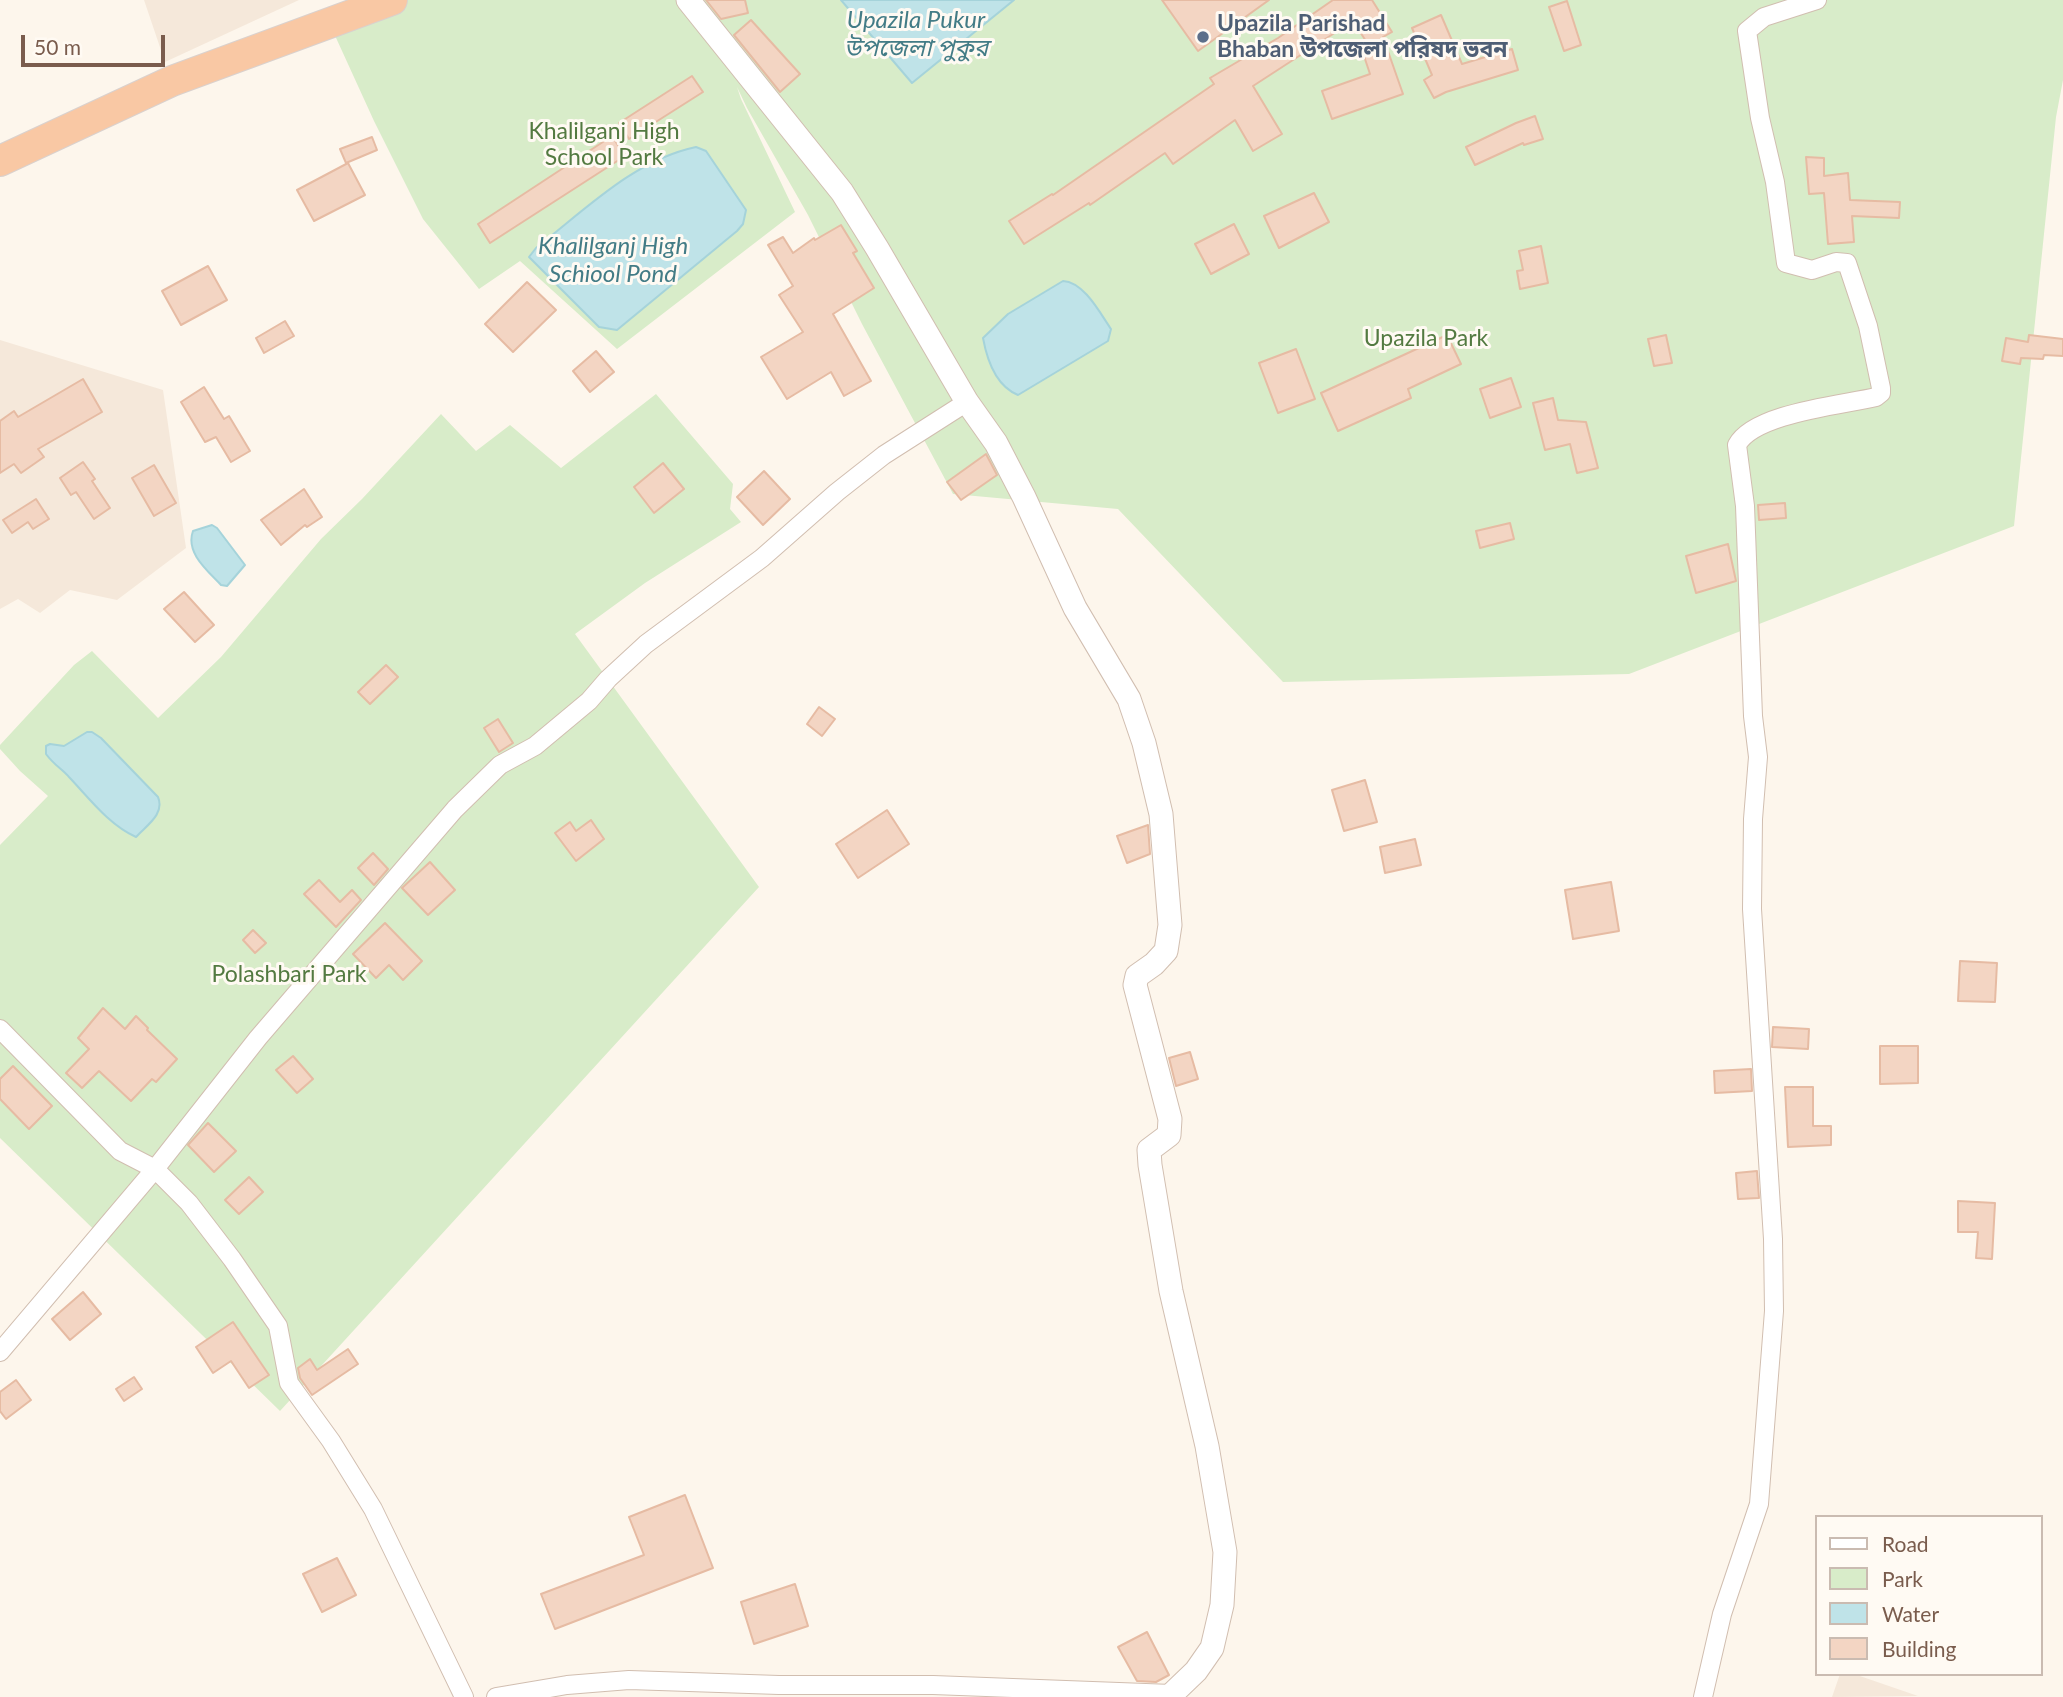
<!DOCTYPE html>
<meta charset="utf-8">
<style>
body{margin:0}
#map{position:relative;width:2063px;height:1697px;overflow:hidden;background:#fdf6ec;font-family:Lato,sans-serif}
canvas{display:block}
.legend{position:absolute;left:1815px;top:1515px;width:228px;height:161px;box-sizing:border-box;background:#fffaf3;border:2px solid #cabbb1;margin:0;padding:9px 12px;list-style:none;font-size:21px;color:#7a5c4d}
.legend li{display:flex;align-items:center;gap:14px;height:35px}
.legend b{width:35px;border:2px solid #cabbb1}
.scale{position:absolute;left:21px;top:35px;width:144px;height:32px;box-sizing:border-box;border:4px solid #7a5c4d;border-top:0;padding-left:9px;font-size:21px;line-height:24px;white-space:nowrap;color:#7a5c4d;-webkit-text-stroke:5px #fffaf3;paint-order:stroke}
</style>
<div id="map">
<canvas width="2063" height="1697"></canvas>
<ul class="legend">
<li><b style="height:9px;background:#fff"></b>Road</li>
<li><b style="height:19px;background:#d8ecc9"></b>Park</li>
<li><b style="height:19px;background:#bfe3e8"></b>Water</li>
<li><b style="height:19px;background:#f3d5c3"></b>Building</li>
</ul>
<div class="scale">50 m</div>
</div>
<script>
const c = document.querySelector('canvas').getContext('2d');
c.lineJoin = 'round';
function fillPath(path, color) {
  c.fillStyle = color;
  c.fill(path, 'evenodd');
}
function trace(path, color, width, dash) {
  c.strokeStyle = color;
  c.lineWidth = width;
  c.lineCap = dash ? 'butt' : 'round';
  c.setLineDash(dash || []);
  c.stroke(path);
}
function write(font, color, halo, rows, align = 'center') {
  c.font = font + ' Lato,"Noto Sans Bengali",sans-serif';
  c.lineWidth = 6;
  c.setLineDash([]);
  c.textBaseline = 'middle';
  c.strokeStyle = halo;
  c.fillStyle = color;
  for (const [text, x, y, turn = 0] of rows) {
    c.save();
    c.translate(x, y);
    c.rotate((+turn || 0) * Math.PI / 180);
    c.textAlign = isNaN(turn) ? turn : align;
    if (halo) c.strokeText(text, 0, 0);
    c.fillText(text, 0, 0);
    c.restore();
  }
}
fillPath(new Path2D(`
 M144,0H299L165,62Z
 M0,340L163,390L186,548L117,600L70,590L40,613L18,599L0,609Z
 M1840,1674H1854L1918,1696L1832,1697Z`), '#f5e8da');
fillPath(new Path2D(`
 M391,0H2063V80L2056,117L2014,526L1629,674L1283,682L1118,509L953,494L862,324L808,215L747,108L737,87L741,99L795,212L617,349L520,261L479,289L423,219L374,121L332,29Z
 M656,394L733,484L730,509L741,522L645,583L575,634L759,887L280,1411L0,1138V845L48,796L20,771L0,749V745L74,665L92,651L158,718L221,657L321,539L362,499L441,414L476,451L510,425L561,468Z`), '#d8ecc9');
const water = new Path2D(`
 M841,0H1014L912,83Z
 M696,147L706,151L746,210L743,224L737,231L617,330L599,327L529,257L536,248C585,210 634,160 696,147Z
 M1063,281C1084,282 1100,313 1111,329L1108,341L1018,395C996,386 987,360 983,338L1008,314Z
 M212,525L217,528L245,565L227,586L221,585C208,571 185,553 193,531Z
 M87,732H92L101,738L158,797C165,814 147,825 136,837C109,825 89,798 69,777C61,768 54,765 46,754V746L50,744L64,746Z`);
fillPath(water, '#bfe3e8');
trace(water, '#a5d3da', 2);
const building = new Path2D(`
 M706,0H745L748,13L721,19Z
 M1162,0H1269L1198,51Z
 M1333,0H1372L1392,32L1383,37L1403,94L1332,119L1322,91L1370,74L1364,56L1373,52L1353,21L1253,86L1282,134L1253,151L1235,120L1173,164L1165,153L1090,205L1089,203L1024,244L1009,221L1052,194L1053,195L1214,84L1210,78L1278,38Z
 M1567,1L1581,45L1564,51L1549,7Z
 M1441,15L1462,64L1512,49L1518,70L1446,92L1434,98L1424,80L1432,75L1412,28Z
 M751,20L800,74L780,92L734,35Z
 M692,76L703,92L629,139L619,123Z
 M1535,116L1543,139L1524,145L1523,143L1475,165L1466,147L1516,123Z
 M612,136L625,156L490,243L478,224Z
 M372,137L377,150L346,163L340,149Z
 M1806,157L1824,158V176L1848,173L1850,200L1900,202L1899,218L1852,216L1854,242L1828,244L1824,193L1809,194Z
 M348,163L365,195L314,221L297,190Z
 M1314,193L1329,222L1279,248L1264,216Z
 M1234,224L1249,254L1211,274L1195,244Z
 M841,225L857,251L853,253L874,288L833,314L871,381L844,396L831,372L787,399L761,357L803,332L779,295L793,286L768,245L783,237L793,253L814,238L815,240Z
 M1541,246L1548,283L1520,289L1517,271L1523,270L1519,251Z
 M208,266L227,300L181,325L162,291Z
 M527,282L556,310L513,352L485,324Z
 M285,321L294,336L264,353L256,338Z
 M1447,335L1461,364L1408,389L1411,398L1338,431L1321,393Z
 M1666,335L1672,363L1654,366L1648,339Z
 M2029,335L2063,339V356L2044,355L2043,359L2021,358L2020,364L2002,361L2006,338L2028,342Z
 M1296,349L1315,399L1278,413L1259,363Z
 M596,351L614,372L590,392L573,371Z
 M1511,378L1521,407L1490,418L1480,389Z
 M83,379L102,412L38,449L44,457L21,473L14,464L0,473V421L14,411L18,417Z
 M204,387L224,419L229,416L250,451L231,462L216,437L205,442L181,402Z
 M1553,398L1558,420L1586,422L1598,468L1577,473L1570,444L1545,450L1533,403Z
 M986,454L997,475L961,500L947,482Z
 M83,462L95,479L92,481L110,508L94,519L76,492L71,495L60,478Z
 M663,463L684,489L654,513L634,487Z
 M154,465L176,503L154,516L132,478Z
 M764,471L790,499L763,525L737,497Z
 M304,489L322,517L307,527L305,525L281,545L261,520Z
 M36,499L49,519L33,529L28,522L12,533L3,520Z
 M1785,503L1786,518L1759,520L1758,505Z
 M1510,523L1514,539L1480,548L1476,531Z
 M1728,544L1736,581L1696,593L1686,556Z
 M184,592L214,625L195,642L164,609Z
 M386,665L398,677L370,704L358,692Z
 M819,707L835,719L822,736L807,724Z
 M498,719L513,743L499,752L484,728Z
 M1365,780L1377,822L1344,831L1332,790Z
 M887,810L909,844L858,878L836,844Z
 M591,820L604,839L576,861L555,833L570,822L576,831Z
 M1148,825L1150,854L1127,863L1117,836Z
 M1415,839L1421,865L1385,873L1380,847Z
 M373,853L388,869L374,885L358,868Z
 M430,862L455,890L428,915L402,888Z
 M319,880L340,902L352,890L361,900L336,927L304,894Z
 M1611,882L1619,931L1573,939L1565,890Z
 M385,923L422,961L403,980L389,965L376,978L353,954Z
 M253,930L266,943L255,953L243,940Z
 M1960,961L1997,963L1995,1002L1958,1001Z
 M103,1008L125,1029L136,1016L148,1028L147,1030L177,1059L156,1082L152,1079L131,1101L99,1071L82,1088L66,1073L89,1049L78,1038Z
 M1773,1027L1809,1029L1808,1049L1772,1047Z
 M1880,1046H1918V1083L1880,1084Z
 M1190,1052L1198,1079L1176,1086L1169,1058Z
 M293,1056L313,1079L297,1093L276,1070Z
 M13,1066L52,1106L29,1129L0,1099V1079Z
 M1751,1069L1752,1091L1715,1093L1714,1071Z
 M1785,1087H1813V1126H1831V1145L1788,1147Z
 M208,1123L236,1151L214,1172L188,1145Z
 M1757,1171L1759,1198L1738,1199L1736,1173Z
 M249,1177L263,1192L239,1214L225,1200Z
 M1958,1201L1995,1203L1992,1259L1976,1258L1978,1232H1958Z
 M83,1292L101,1314L70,1340L52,1319Z
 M233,1322L269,1375L249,1388L231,1361L213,1373L196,1347Z
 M348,1349L358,1364L312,1395L300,1378L298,1368L310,1359L317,1370Z
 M134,1377L142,1389L124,1401L116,1389Z
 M16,1380L31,1400L6,1419L0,1411V1392Z
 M685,1495L713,1568L555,1629L541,1594L644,1555L629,1517Z
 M337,1558L356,1595L322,1612L303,1574Z
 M795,1584L808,1626L754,1644L741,1602Z
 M1147,1632L1169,1675L1156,1682L1137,1681L1118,1647Z`);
fillPath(building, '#f3d5c3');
trace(building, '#e6bba3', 2);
const minor = new Path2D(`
 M0,1029L120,1151L155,1169L189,1203L232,1259L278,1326L289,1383L331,1441L373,1509L464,1697
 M0,1352L155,1169L258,1038L455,809L500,765L535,746L589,701L608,679L646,644L762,558L837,492L884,455L967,402
 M496,1697L567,1685L629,1680L779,1685H933L1172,1694L1174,1697
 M1703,1697L1722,1614L1759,1504L1774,1311L1773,1239L1752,909L1753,819L1758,757L1753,716L1745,506L1737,445C1754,413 1843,405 1876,397L1881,393V388L1868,326L1847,263L1836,262L1812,270L1786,263L1775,182L1760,118L1747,31L1764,17L1817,0`);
const tertiary = new Path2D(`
 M688,0L842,192L877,248L967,402L996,443L1024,497L1075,608L1129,699L1144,743L1161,814L1170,925L1166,951L1154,964L1137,976L1135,985L1170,1119L1169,1135L1149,1150L1150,1165L1171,1291L1207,1446L1225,1552L1222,1605L1212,1648L1196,1671L1172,1694`);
const trunk = new Path2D(`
 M0,161L172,81L392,0`);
trace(minor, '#d1beb0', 20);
trace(tertiary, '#d1beb0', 25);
trace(trunk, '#dad1cd', 32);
trace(minor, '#fff', 18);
trace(tertiary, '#fff', 23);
trace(trunk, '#f9c8a4', 30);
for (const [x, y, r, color] of [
 [1203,37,7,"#5c6f8a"]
]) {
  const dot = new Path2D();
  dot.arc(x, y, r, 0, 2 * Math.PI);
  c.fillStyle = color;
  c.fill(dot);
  trace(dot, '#fffaf3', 2.5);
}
write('bold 23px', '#4e5e75', '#fffaf3', [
 ["Upazila Parishad",1217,24],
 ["Bhaban উপজেলা পরিষদ ভবন",1217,50]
], 'left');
write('23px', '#537a41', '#fffaf3', [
 ["Khalilganj High",604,132],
 ["School Park",604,158],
 ["Upazila Park",1426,339],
 ["Polashbari Park",289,975]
]);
write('italic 24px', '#437c86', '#fffaf3', [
 ["Upazila Pukur",916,20],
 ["উপজেলা পুকুর",916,48],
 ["Khalilganj High",613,246],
 ["Schiool Pond",613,274]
]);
</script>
